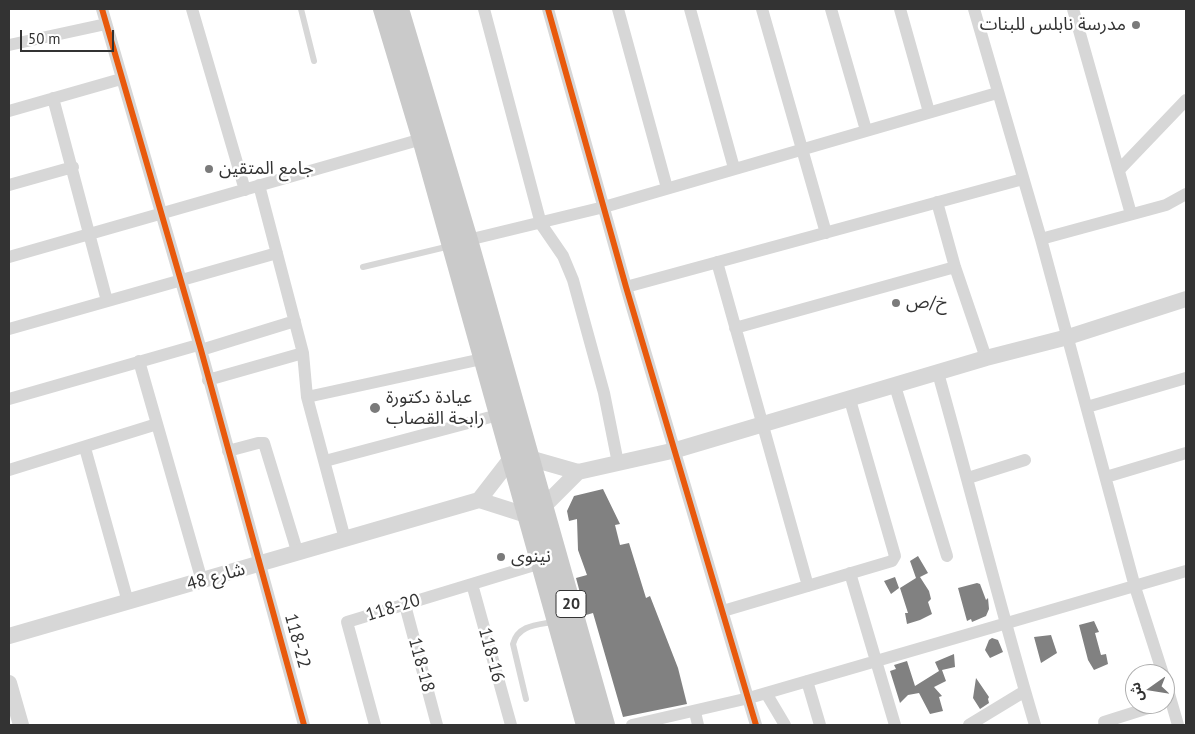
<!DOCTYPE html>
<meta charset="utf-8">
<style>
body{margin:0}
#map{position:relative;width:1195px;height:734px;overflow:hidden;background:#fff;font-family:"PT Sans","Noto Sans Arabic",sans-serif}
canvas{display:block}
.frame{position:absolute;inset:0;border:10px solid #333;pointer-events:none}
.north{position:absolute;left:1125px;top:664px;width:50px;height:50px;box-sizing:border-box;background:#fff;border:1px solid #adadad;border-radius:50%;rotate:257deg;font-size:14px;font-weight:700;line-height:20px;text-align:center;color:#333}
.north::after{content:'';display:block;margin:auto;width:18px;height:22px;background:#7a7a7a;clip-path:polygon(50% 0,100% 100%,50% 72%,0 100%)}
.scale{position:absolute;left:20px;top:30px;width:94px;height:22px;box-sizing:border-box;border:2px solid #333;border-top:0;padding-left:6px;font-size:15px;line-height:18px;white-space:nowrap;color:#333;-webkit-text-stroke:4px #fff;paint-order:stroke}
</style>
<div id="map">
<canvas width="1195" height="734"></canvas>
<div class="frame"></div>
<div class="north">ش</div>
<div class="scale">50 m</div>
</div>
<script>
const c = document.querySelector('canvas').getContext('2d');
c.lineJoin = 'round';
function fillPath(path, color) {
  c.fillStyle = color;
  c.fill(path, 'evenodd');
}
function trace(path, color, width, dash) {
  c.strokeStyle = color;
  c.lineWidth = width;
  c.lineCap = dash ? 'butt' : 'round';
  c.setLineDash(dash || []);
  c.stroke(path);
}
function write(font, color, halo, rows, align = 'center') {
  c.font = font + ' "PT Sans","Noto Sans Arabic",sans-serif';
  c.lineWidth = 5;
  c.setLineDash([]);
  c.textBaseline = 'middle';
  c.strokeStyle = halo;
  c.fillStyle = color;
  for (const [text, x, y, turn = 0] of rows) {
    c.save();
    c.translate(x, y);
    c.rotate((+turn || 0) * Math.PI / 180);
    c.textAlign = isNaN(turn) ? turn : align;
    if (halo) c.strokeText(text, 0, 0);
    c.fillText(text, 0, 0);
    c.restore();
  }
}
fillPath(new Path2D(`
 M603,489L620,524L615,525L620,545L629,543L646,598L650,596L678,668L687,704L623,717L593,613L586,615L576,578L587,575L578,550L577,519L569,521L567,511L574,496Z
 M918,556L928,573L920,577L929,591L931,599L928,602L932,614L920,620L907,624L905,613H908L900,588L916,578L910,561Z
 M895,577L899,588L891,594L884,581Z
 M977,583L980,584L986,600L988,598L989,609L986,616L972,622L971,619L967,621L958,588Z
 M1094,621L1099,632L1095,633L1101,655L1106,654L1108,664L1094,670L1088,660L1079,625Z
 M1051,635L1057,653L1041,663L1034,637Z
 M992,638L998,640L1003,652L990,658L985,650L989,640Z
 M954,654L955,667L942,670L946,681L934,687L942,696L939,697L943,711L930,714L919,693L908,695L900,703L890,671L896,669L894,665L907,661L915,686L939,671L935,662Z
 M976,678L989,697L988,699L989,703L980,709L973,698Z`), '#818181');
trace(new Path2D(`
 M301,9L314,61
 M363,267L450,246
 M526,699L513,644C518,625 537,625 553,622`), '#d7d7d7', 6);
trace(new Path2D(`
 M102,9L201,350L304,725
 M192,9L245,190
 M484,9L541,224L563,256L573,280L604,393L618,463
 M548,9L626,287L756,725
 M618,9L667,188
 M690,9L734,168
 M762,9L826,233
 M831,9L866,130
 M900,9L929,112
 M974,9L1041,239L1135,587L1163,674
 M1073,9L1131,214
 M9,45L106,24
 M53,98L107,301
 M9,111L121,79
 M1119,170L1186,100
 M9,185L73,167
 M259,185L303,353L307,397L345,539
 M937,202L955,267L986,358
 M1041,239L1166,205L1186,194
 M468,240L604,207L997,93
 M9,257L422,139
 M717,262L808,586
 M626,287L1023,179
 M735,328L955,267
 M9,329L277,253
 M201,350L295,321
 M139,361L202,581
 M938,373C971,490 1000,608 1035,725
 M208,380L303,353
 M895,386L947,556
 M307,397L482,359
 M9,399L198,345
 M1087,407L1186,378
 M85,448L128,602
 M228,451L258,443H264L298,554
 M325,461L498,415
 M9,470L157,424
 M1106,477L1186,453
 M968,478L1025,460
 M850,573L895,725
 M472,584L511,725
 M405,605L437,725
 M723,611L892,561L895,556L850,400
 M1165,680L1178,725
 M807,681L820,725
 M766,693L785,725
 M695,712L698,725
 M1104,722L1161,704
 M375,725L347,622L541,563
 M632,725L749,698L1186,571
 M969,725L1025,691`), '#d7d7d7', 12);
trace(new Path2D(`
 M529,458L578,472L676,450L986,358L1068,337L1186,299
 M479,500L510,460
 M479,500L526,515
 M543,507L578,472
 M9,636L479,500
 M9,683L21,725`), '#d7d7d7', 16);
trace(new Path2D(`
 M383,9L422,139L586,725
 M399,9L468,240L605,725`), '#cacaca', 20);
trace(new Path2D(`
 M102,9L201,350L304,725
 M548,9L626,287L756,725`), '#e8590c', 6);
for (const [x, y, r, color] of [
 [1136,25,5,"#7a7a7a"],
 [209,169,5,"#7a7a7a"],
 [896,303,5,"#7a7a7a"],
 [375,408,6,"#7a7a7a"],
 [501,557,5,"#7a7a7a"]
]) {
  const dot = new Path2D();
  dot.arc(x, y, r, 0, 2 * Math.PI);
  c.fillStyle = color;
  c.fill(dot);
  trace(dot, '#fff', 2);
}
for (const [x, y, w] of [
 [571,604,30]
]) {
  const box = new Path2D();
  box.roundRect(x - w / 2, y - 13.5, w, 27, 4);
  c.fillStyle = '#fff';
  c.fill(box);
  trace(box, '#333', 1);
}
write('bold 16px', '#333', null, [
 ["20",571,604]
]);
write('18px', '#333', '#fff', [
 ["مدرسة نابلس للبنات",1126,25,"right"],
 ["جامع المتقين",219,169],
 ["خ/ص",906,303],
 ["عيادة دكتورة",386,398],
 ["رابحة القصاب",386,419],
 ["نينوى",511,557]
], 'left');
write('18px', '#333', '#fff', [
 ["شارع 48",216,577,-16],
 ["118-20",393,608,-17],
 ["118-22",297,641,75],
 ["118-16",491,655,75],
 ["118-18",421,665,75]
]);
</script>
